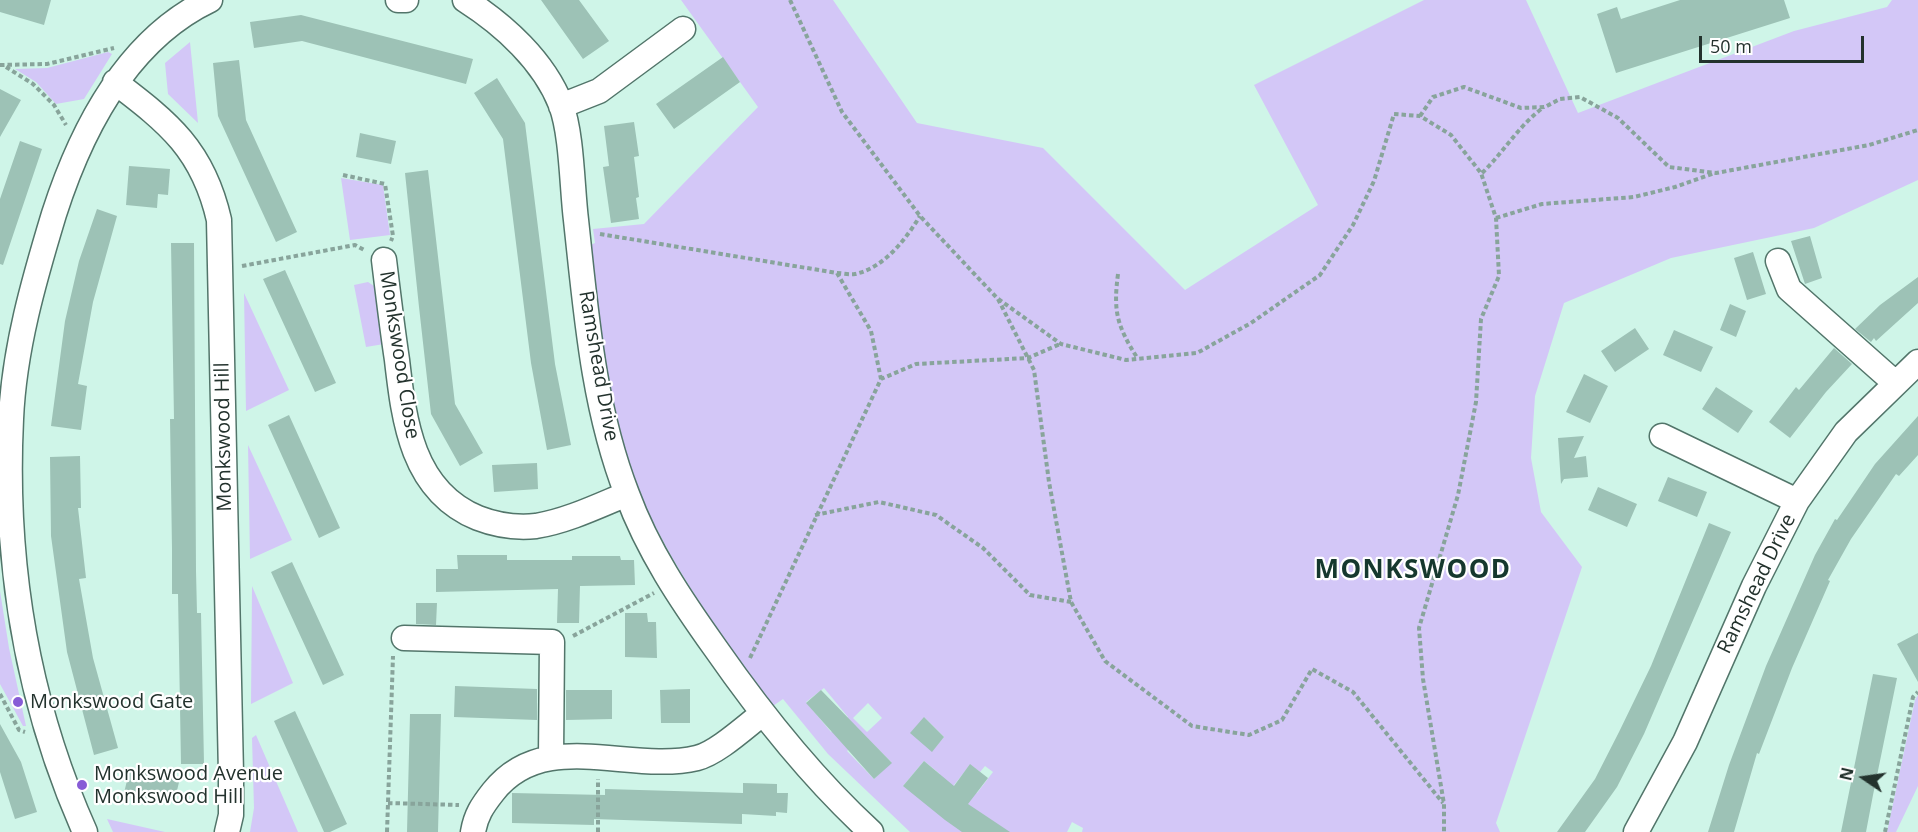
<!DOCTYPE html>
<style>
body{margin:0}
#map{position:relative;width:1918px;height:832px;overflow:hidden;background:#cff5e8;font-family:"Open Sans",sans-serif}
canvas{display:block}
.north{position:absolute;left:1834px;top:748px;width:60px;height:60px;-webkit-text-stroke:4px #fff;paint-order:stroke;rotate:283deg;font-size:16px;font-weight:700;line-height:24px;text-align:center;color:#23322d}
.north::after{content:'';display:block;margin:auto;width:21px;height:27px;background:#23322d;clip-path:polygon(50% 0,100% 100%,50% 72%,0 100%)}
.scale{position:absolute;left:1699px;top:36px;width:165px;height:27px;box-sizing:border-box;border:3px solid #23322d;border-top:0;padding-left:8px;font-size:18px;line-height:21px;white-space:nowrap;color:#23322d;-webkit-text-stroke:4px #fff;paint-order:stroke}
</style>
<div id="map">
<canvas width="1918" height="832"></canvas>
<div class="north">N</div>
<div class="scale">50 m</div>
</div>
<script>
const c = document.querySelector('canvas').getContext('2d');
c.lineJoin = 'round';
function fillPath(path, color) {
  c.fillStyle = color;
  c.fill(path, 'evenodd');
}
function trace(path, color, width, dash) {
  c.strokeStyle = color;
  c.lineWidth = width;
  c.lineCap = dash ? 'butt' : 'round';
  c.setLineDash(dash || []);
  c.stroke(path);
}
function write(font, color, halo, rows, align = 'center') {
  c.font = font + ' "Open Sans",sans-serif';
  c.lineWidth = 4.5;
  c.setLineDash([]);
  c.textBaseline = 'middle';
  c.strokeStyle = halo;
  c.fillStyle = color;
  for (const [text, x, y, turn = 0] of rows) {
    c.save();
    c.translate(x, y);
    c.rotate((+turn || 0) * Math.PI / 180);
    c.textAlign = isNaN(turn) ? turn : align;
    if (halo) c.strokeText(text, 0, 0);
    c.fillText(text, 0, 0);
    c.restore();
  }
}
fillPath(new Path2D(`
 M681,0H833L917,123L1043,148L1185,290L1318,205L1254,85L1424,0H1526L1578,113L1794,31L1887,7L1892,0H1918V180L1814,228L1671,258L1564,303L1535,396L1531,458L1541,512L1582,567L1496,823L1500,832H1082L1083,828L1072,822L1067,832H910L828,754L783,699L773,706C716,628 659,552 627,460C603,392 599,316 590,245L595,243L593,229L644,224L758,107ZM824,688L848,717L831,732L806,702ZM868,703L882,718L867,732L853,718ZM924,717L944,737L933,750ZM864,735L891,762L874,779L847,751ZM924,761L940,774L936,779L903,786ZM970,765L980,772L985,766L993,772L977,793L968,787L964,793L954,785Z
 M190,42L198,123L168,94L165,63Z
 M108,52L112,54L84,99L56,104L36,82L15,69L47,68Z
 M341,178L383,185L390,235L350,240Z
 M368,282L377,288L384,344L366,347L354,285Z
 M244,293L289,390L246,411Z
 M248,445L292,540L250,559Z
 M252,586L293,683L251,704Z
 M0,591L9,648L26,726H23L0,684Z
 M1918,695V786L1896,832H1887L1915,700Z
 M256,735L298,832H250L254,808L252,738Z
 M107,819L165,832H113Z`), '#d3c7f7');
fillPath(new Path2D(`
 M0,0H51L44,25L0,12Z
 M541,0H579L609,41L583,59Z
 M1680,0H1784L1790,18L1616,73L1597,14L1617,7L1621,19Z
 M301,15L473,59L466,84L302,41L254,48L250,22Z
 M723,57L740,82L674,129L656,104Z
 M239,60L246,120L297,232L276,242L218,116L213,63Z
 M497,78L525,123L555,364L571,445L547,450L531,363L503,139L474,93Z
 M0,89L21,100L0,137Z
 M634,122L639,156L634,157L639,197L636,198L639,219L611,223L603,167L609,166L604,126Z
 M360,133L396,141L391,164L356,157Z
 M20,141L42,149L3,265L0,264V199Z
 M129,166L170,169L168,195L158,194L157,208L126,205Z
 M428,170L455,404L483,453L460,466L431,414L419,307L405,173Z
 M97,209L117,216L93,302L78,384L87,386L81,430L51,426L65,321L79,261Z
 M1810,236L1822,278L1805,284L1791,241Z
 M171,243H194L196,571L197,613H201L204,764H181L178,594H172V549L170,419H174Z
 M1753,252L1766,294L1747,300L1734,258Z
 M285,270L336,383L315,392L263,279Z
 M1918,277V303L1876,341L1874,338L1871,342L1855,329L1880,305Z
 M1730,304L1746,311L1736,337L1720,330Z
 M1635,328L1649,349L1615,372L1601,351Z
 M1674,330L1713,347L1701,372L1663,355Z
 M1834,348L1852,364L1826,392L1790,438L1769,422L1796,387L1799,390Z
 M1584,374L1608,386L1590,423L1566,412Z
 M1716,387L1753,411L1738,433L1702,409Z
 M289,415L340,528L319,538L268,425Z
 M1918,416V455L1899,476L1896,474L1851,539L1828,580L1830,581L1792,668L1759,754L1757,753L1734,832H1708L1729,765L1766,666L1815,555L1835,519L1837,520L1875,464Z
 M1584,436L1574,458L1586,456L1588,477L1564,479L1561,484L1558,438Z
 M80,456L81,508H78L86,578L79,579L93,658L118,748L94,755L67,652L51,536L50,457Z
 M537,463L538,489L494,492L492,465Z
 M1668,477L1707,492L1697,517L1658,501Z
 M1598,487L1637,504L1627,527L1588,510Z
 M1709,523L1731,532L1644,734L1617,787L1585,832H1557L1595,779L1619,732L1651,666Z
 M457,555H507V560H572V556H620L621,560H634L635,585L580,586L579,623H557L558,589L436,592V569H458Z
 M292,562L344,675L323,685L271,572Z
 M416,603H437L436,625L416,624Z
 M625,613H647L648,622H656L657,658L625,657Z
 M1918,633V682L1897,644Z
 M1873,674L1897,678L1873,795L1866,832H1841Z
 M455,686L537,689V720L454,717Z
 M690,689V723H661L660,690Z
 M566,690H612V719L566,720Z
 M821,690L892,763L874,779L806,703Z
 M295,711L347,824L330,832H324L274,721Z
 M410,714H441L438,832H407Z
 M924,717L944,737L932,752L910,733Z
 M0,724L21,762L37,812L15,819L0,772Z
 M924,761L954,786L970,764L988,778L968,804L1010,832H962L945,820L903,786Z
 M130,768L180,778L175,799L167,797L166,802L124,793Z
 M743,783L777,784V793H788L787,813L776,812V816L742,814V824L594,819V825L512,823V793L605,795V789L743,793Z`), '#9dc2b6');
const minor = new Path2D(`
 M398,0H406
 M465,0C504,25 544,61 561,105C572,134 572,188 576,220C586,312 593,407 627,494C648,551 681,600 716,649C762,715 811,777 871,832
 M115,82C169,123 203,150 219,220L231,774V815L227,832
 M561,106L599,91L683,29
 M384,260C388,293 392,327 397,360C404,421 412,491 478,518C496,525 516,528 536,526C567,521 598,506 627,494
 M1778,261L1789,289L1894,382
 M1662,436L1797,501
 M404,638L552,642L551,756
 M85,832C27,702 4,561 11,419C14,349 34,280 54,214C81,130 126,40 210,0
 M473,832C476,815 482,806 493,792C544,727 629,774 697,758C717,753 745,727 762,714
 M1636,832L1685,742L1754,586L1797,501L1846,432L1918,362`);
trace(minor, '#52756a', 27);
trace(new Path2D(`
 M790,0L842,112L920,216L997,298L1061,344L1126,360L1197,353L1251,323L1320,275L1353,225L1374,181L1394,114L1420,116L1451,135L1481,173L1496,218L1499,276L1481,319L1476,402L1458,495L1419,628L1423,679L1444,804V832
 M0,65L47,64L114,48
 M6,67L33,84L54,105L66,125
 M1420,116L1433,97L1464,87L1521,108L1545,107L1560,99L1580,97L1618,118L1669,167L1716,173L1869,145L1918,130
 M1482,173C1504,152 1518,126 1544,107
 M343,175L385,184L393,236L391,241
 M1496,218L1542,204L1634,197L1675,187L1715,173
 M600,234L837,273L871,331L881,379
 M242,266L355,245L366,251
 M837,273C842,273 850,275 855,274C884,268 906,239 920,216
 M1118,274C1113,312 1117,326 1138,359
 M998,299L1034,370L1049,482L1071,602L1105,661L1192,726L1249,735L1282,720L1312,669L1353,692L1443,803
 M815,515L879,502L936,515L983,548L1030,595L1071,602
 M573,636L654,593
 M750,658L881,379L916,364L1028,358L1060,344
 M0,694L19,730L25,732
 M388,803L459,805
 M387,832L393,656
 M598,832V779
 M1885,832L1913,697L1918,692`), '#88a49b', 4, [4.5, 3]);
trace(minor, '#fff', 24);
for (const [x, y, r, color] of [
 [18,702,6,"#875cd6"],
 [82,785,6,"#875cd6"]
]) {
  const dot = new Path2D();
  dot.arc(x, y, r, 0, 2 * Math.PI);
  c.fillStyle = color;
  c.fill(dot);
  trace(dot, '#fff', 2);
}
write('20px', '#23322d', '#fff', [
 ["Monkswood Close",399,355,81],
 ["Ramshead Drive",598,366,80],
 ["Monkswood Hill",224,437,-91],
 ["Ramshead Drive",1757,584,-64]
]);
write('20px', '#23322d', '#fff', [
 ["Monkswood Gate",30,702],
 ["Monkswood Avenue",94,774],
 ["Monkswood Hill",94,797]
], 'left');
c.letterSpacing = '1.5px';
write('bold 26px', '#16382e', '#fff', [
 ["MONKSWOOD",1413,571]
]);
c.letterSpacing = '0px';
</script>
